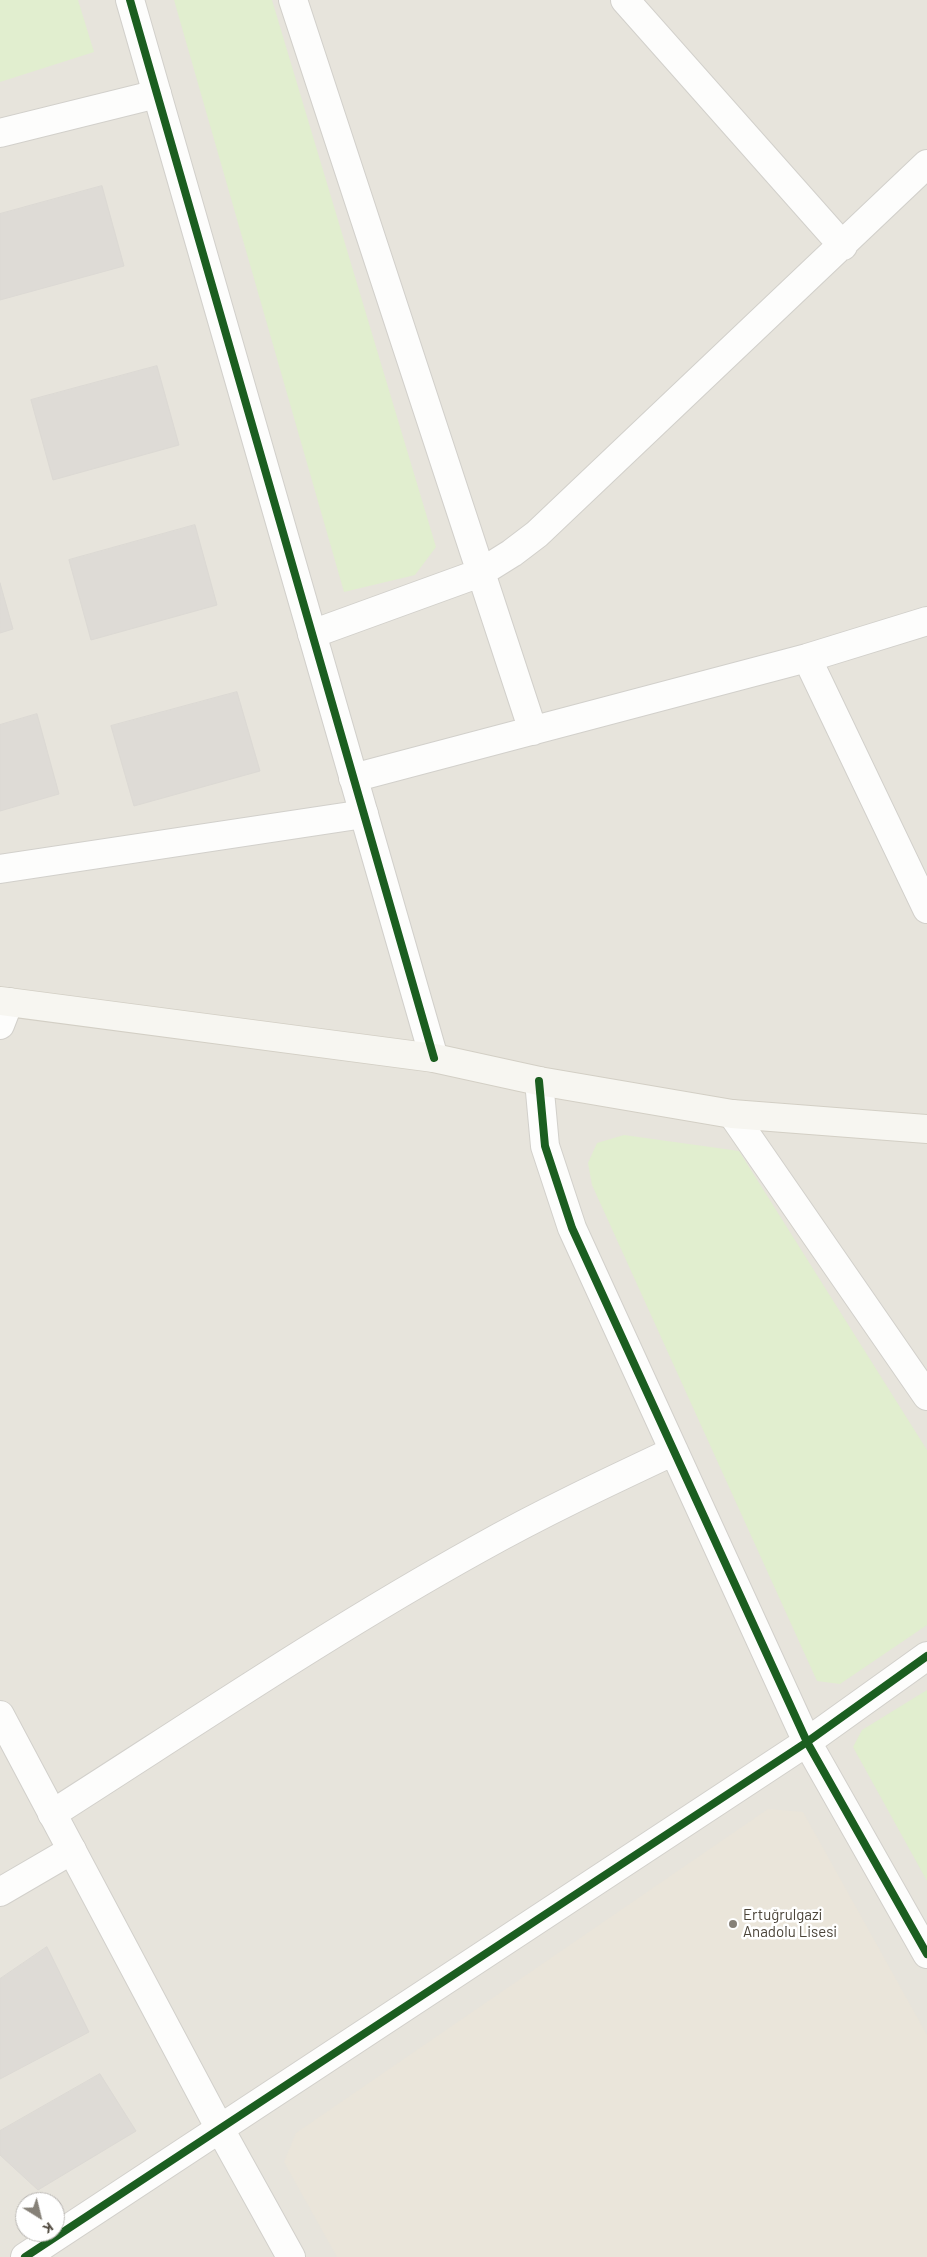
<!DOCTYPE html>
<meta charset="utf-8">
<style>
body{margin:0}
#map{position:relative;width:927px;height:2257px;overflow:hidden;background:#f4f2ee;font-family:Barlow,sans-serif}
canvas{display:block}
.north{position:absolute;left:15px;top:2192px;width:50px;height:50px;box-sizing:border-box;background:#fff;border:1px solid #b7b4b0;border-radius:50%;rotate:144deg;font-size:14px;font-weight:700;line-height:20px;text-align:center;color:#4b4439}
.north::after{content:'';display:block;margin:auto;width:18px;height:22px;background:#868178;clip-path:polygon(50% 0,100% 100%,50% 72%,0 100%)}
</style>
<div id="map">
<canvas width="927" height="2257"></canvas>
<div class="north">K</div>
</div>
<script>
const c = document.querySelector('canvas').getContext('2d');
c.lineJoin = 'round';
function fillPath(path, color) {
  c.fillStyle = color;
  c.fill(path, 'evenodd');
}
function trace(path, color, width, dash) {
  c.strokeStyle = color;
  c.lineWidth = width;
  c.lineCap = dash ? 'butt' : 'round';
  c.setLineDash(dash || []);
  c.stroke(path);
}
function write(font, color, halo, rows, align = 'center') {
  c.font = font + ' Barlow,sans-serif';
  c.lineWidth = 5;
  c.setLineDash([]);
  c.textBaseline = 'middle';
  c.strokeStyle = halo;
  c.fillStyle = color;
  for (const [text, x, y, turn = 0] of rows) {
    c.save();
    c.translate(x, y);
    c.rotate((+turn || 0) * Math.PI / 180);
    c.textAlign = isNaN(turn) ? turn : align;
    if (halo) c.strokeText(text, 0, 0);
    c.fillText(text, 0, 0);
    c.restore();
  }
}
fillPath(new Path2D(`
 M0,0H927V2257H0ZM25,2202H55V2232H25Z`), '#e7e4dc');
fillPath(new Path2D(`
 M768,1809L803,1812L927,2035V2257H337L284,2162L296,2133Z`), '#eae5da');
fillPath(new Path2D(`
 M0,0H78L94,52L0,82Z
 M174,0H272L436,547L415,575L344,592Z
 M624,1135L739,1151L927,1450V1625L840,1684L817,1681L592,1185L588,1163L597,1143Z
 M927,1690V1881L853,1747L862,1730Z`), '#e1eecf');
const building = new Path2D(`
 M102,186L124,266L0,300V214Z
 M157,366L179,445L53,480L31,400Z
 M195,525L217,605L91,640L69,560Z
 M0,583L13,629L0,633Z
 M237,692L260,771L134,806L111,726Z
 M37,714L59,794L0,811V725Z
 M47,1947L89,2032L0,2079V1979Z
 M100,2074L136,2131L38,2190L0,2155V2131Z`);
fillPath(building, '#dedbd6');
trace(building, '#dcd9d4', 1);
const minor = new Path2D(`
 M293,0L533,731
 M625,0L843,246
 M0,133L157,94
 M312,634L480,573L512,553L537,534L927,164
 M807,658L927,909
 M353,778L807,658L927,621
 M0,869L364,814
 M539,1081L545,1146L572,1228L807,1742L927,1954
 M732,1114L927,1396
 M52,1814C193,1724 332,1630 478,1549C542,1513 608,1482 674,1451
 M0,1892L72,1850
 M25,2257L807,1742L927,1656`);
const tertiary = new Path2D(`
 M130,0L434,1058
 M0,1025L9,1002
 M0,1715L220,2129L291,2257`);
const secondary = new Path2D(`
 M0,1001L434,1058L539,1081L732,1114L927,1129`);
trace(minor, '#d2d0cb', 30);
trace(tertiary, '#d2d0cb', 30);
trace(secondary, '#d3cfc5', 30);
trace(minor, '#fdfdfc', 28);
trace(tertiary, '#fdfdfc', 28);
trace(secondary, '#f7f6f1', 28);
trace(new Path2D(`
 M130,0L434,1058
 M539,1081L545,1146L572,1228L807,1742L927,1954
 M25,2257L807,1742L927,1656`), '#1b5e20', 8);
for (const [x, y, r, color] of [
 [733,1924,5,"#868178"]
]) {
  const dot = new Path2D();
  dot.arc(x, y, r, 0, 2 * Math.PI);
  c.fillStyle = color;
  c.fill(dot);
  trace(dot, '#fff', 2);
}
write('15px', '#4b4439', '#fff', [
 ["Ertuğrulgazi",743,1915],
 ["Anadolu Lisesi",743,1932]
], 'left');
</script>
